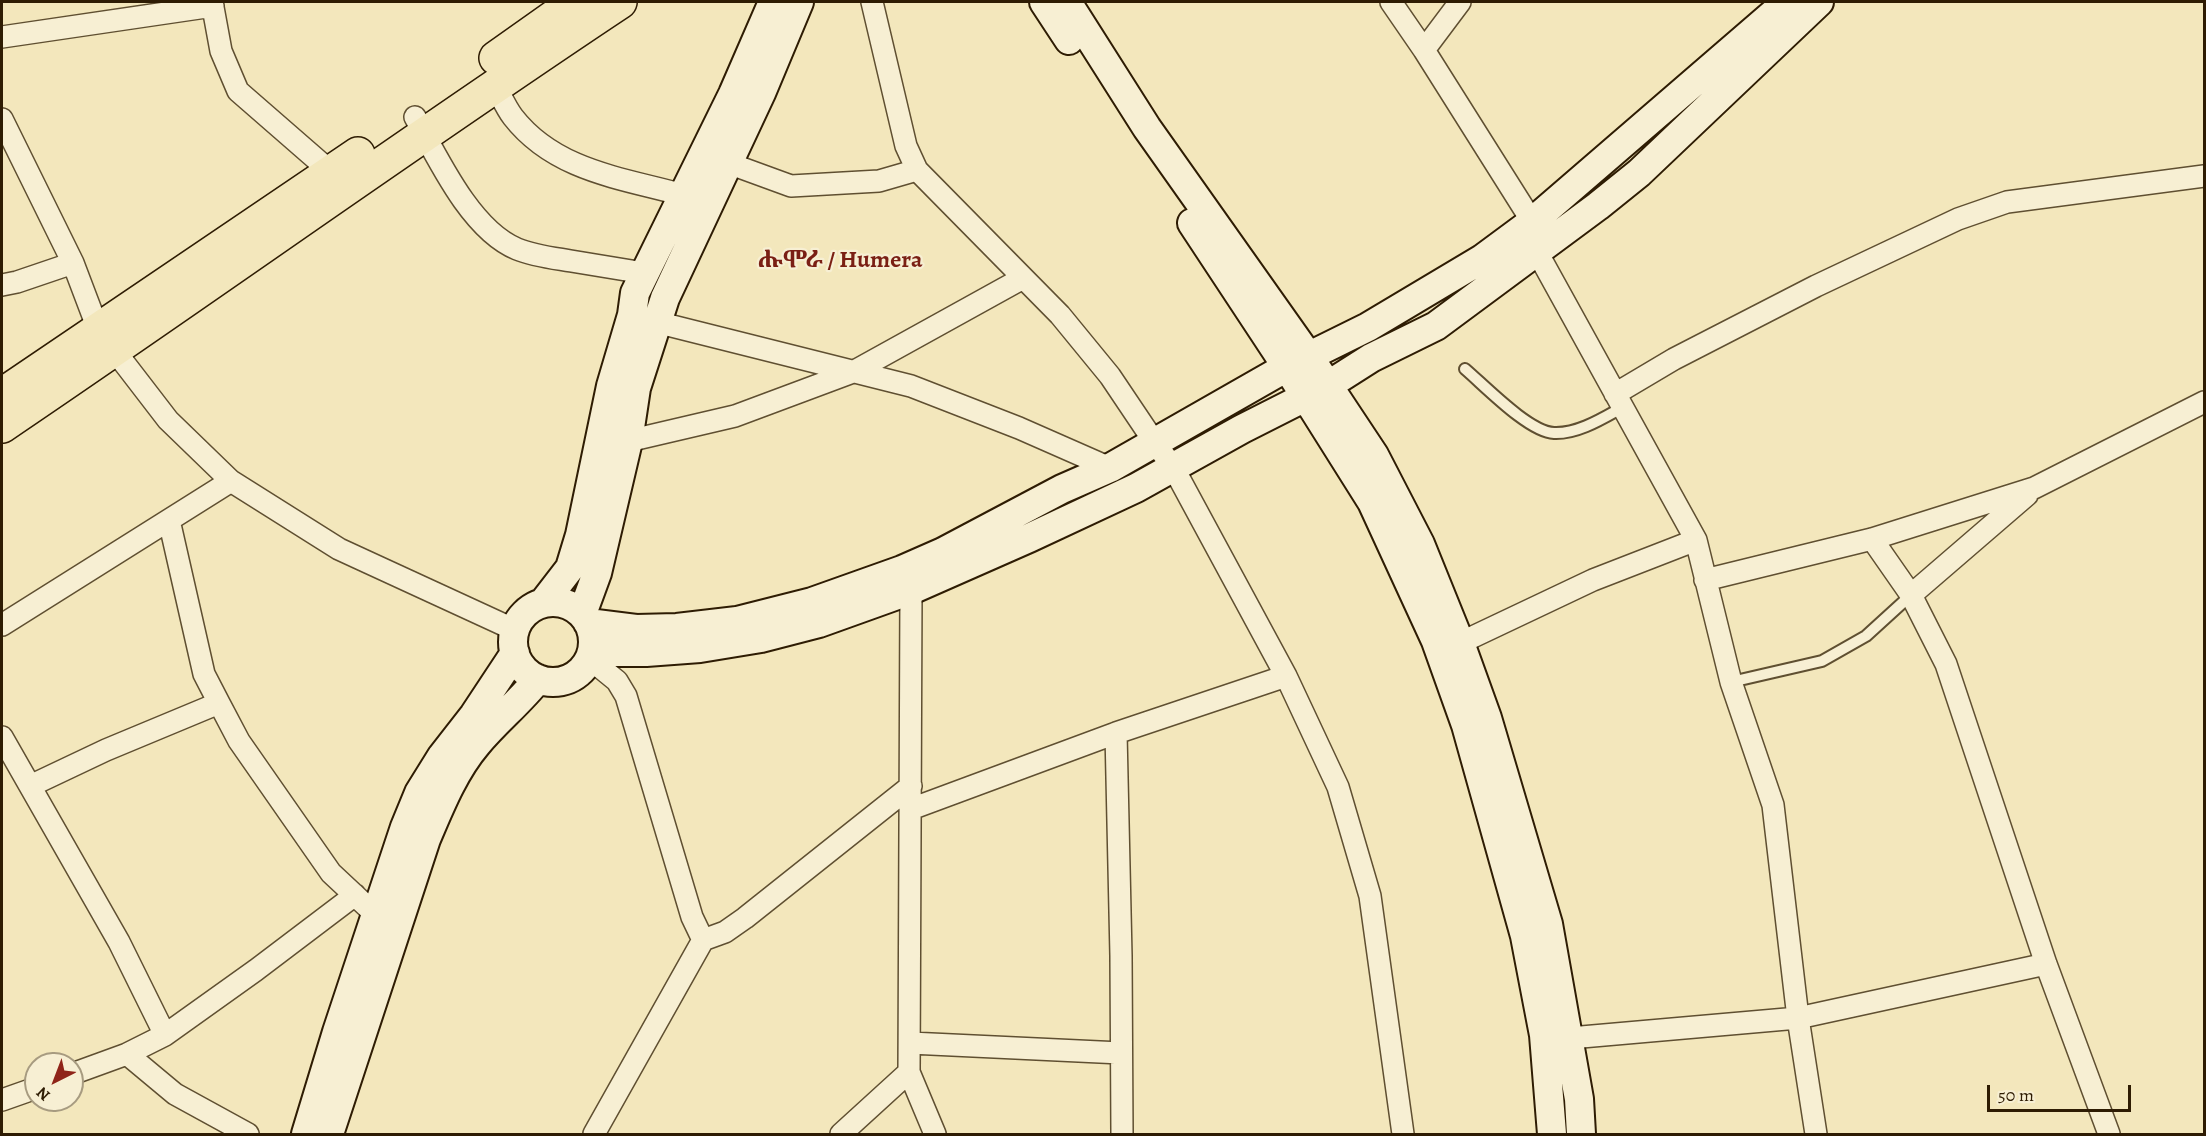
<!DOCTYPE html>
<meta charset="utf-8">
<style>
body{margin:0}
#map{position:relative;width:2206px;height:1136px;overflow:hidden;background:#f3e7bc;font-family:Alegreya,serif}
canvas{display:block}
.frame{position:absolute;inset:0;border:3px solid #2e1c03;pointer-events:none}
.north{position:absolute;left:24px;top:1052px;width:60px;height:60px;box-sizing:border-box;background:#f7efd3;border:2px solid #a79b80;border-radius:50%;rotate:222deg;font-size:16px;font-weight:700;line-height:24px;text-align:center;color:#2e1c03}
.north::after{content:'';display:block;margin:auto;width:21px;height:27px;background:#8f2418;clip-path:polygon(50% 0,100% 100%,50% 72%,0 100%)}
.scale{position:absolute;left:1987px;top:1085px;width:144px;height:27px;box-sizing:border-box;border:3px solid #2e1c03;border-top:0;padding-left:8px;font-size:18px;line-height:21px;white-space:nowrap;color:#2e1c03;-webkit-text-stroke:4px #f7efd3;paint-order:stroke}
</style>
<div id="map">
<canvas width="2206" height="1136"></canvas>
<div class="frame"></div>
<div class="north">N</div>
<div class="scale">50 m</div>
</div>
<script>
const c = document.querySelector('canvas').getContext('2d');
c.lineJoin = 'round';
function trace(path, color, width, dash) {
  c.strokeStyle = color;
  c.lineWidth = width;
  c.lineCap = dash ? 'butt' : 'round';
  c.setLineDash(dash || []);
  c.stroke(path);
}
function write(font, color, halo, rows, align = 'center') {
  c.font = font + ' Alegreya,"Noto Serif Ethiopic",serif';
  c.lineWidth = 4.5;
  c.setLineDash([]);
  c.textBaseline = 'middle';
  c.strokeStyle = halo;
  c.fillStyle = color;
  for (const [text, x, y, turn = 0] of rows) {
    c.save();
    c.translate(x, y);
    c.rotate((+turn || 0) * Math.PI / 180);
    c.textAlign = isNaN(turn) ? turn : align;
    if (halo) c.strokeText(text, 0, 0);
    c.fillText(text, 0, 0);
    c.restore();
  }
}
const lane = new Path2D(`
 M1465,369C1486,387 1529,432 1554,433C1578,434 1603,418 1623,407
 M1731,682L1822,661L1866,636L1911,595`);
const street = new Path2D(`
 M212,2L221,51L238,91L331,172
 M872,2L906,146L917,170L1060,315L1110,376L1155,443L1173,467L1286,676L1338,787L1370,896L1403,1134
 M1391,2L1424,50L1540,234
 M2,37L213,6
 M1424,50L1460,2
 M495,85C501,96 506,108 513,117C555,171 622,178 683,195
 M415,117C438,159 471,230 517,249C534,256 553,258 571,261C595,265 620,269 644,273
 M2,119L73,263L98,329L168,420L231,481L339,549L515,630
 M728,163L791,186L879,181L917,170
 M1531,241L1696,540L1731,682L1773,805L1798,1018L1816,1134
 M2,285L17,282L73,263
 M644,319L911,386L1019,428L1110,468
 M1615,394L1674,359L1816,286L1958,219L2007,202L2204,176
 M628,441L735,416L853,372L1023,278
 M169,520L204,674L219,703L239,741L331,873L376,915
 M1872,539L1911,595L1946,664L2046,964L2109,1134
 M905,577L911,590L909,1072L935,1134
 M1705,580L1872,539L2034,488L2204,402
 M1911,595L2027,495
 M2,625L231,481
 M1460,643L1593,580L1696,540
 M590,659L617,681L626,696L692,917L703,940
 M1116,733L1121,956L1122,1134
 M2,737L119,942L165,1035
 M30,786L106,750L219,703
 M911,809L1116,733L1286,676
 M1570,1038L1798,1018L2046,964
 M910,1043L1121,1053
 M127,1054L175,1094L248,1134
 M72,1074L127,1054L165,1035L256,970L355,895
 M2,1100L36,1088
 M594,1134L703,940L725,932L745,918L911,786
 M841,1134L909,1072`);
const secondary = new Path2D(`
 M1044,2L1069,40
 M1067,2L1147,128L1309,357L1374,455L1420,544L1460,643L1487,718L1548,924L1579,1099L1581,1134
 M1192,223L1287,367L1372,502L1436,641L1466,725L1525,936L1544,1035L1552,1134
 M513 642a40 40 0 1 1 80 0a40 40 0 1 1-80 0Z
 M543,603L570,568L580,535L611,386L632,315L635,293L733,94L773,2
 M582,614L597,573L628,441L636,388L665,298L761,93L799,2
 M588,623L636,629L677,628L737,621L812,602L902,570L943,552L1062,489L1110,468L1287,367L1368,327L1482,259L1532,222L1787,2
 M592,652H646L700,648L761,638L819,623L911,590L1029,538L1136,488L1242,429L1327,386L1371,358L1436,326L1598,206L1639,173L1819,2
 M306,1134L337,1032L405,827L419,793L442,756L474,715L515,653
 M329,1134L426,839C440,806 454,771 477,744C496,721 520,702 538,679`);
const primary = new Path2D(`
 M496,58L575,2
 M2,395L358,154
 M2,426C209,286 412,140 620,2`);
trace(lane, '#5f4f31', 14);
trace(street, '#5f4f31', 24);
trace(secondary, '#2e1c03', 32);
trace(primary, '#2e1c03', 36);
trace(lane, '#f7efd3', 10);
trace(street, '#f7efd3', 21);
trace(secondary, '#f7efd3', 28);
trace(primary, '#f3e7bc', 33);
write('bold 24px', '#7a1f14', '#f7efd3', [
 ["ሑሞራ / Humera",840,261]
]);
</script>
